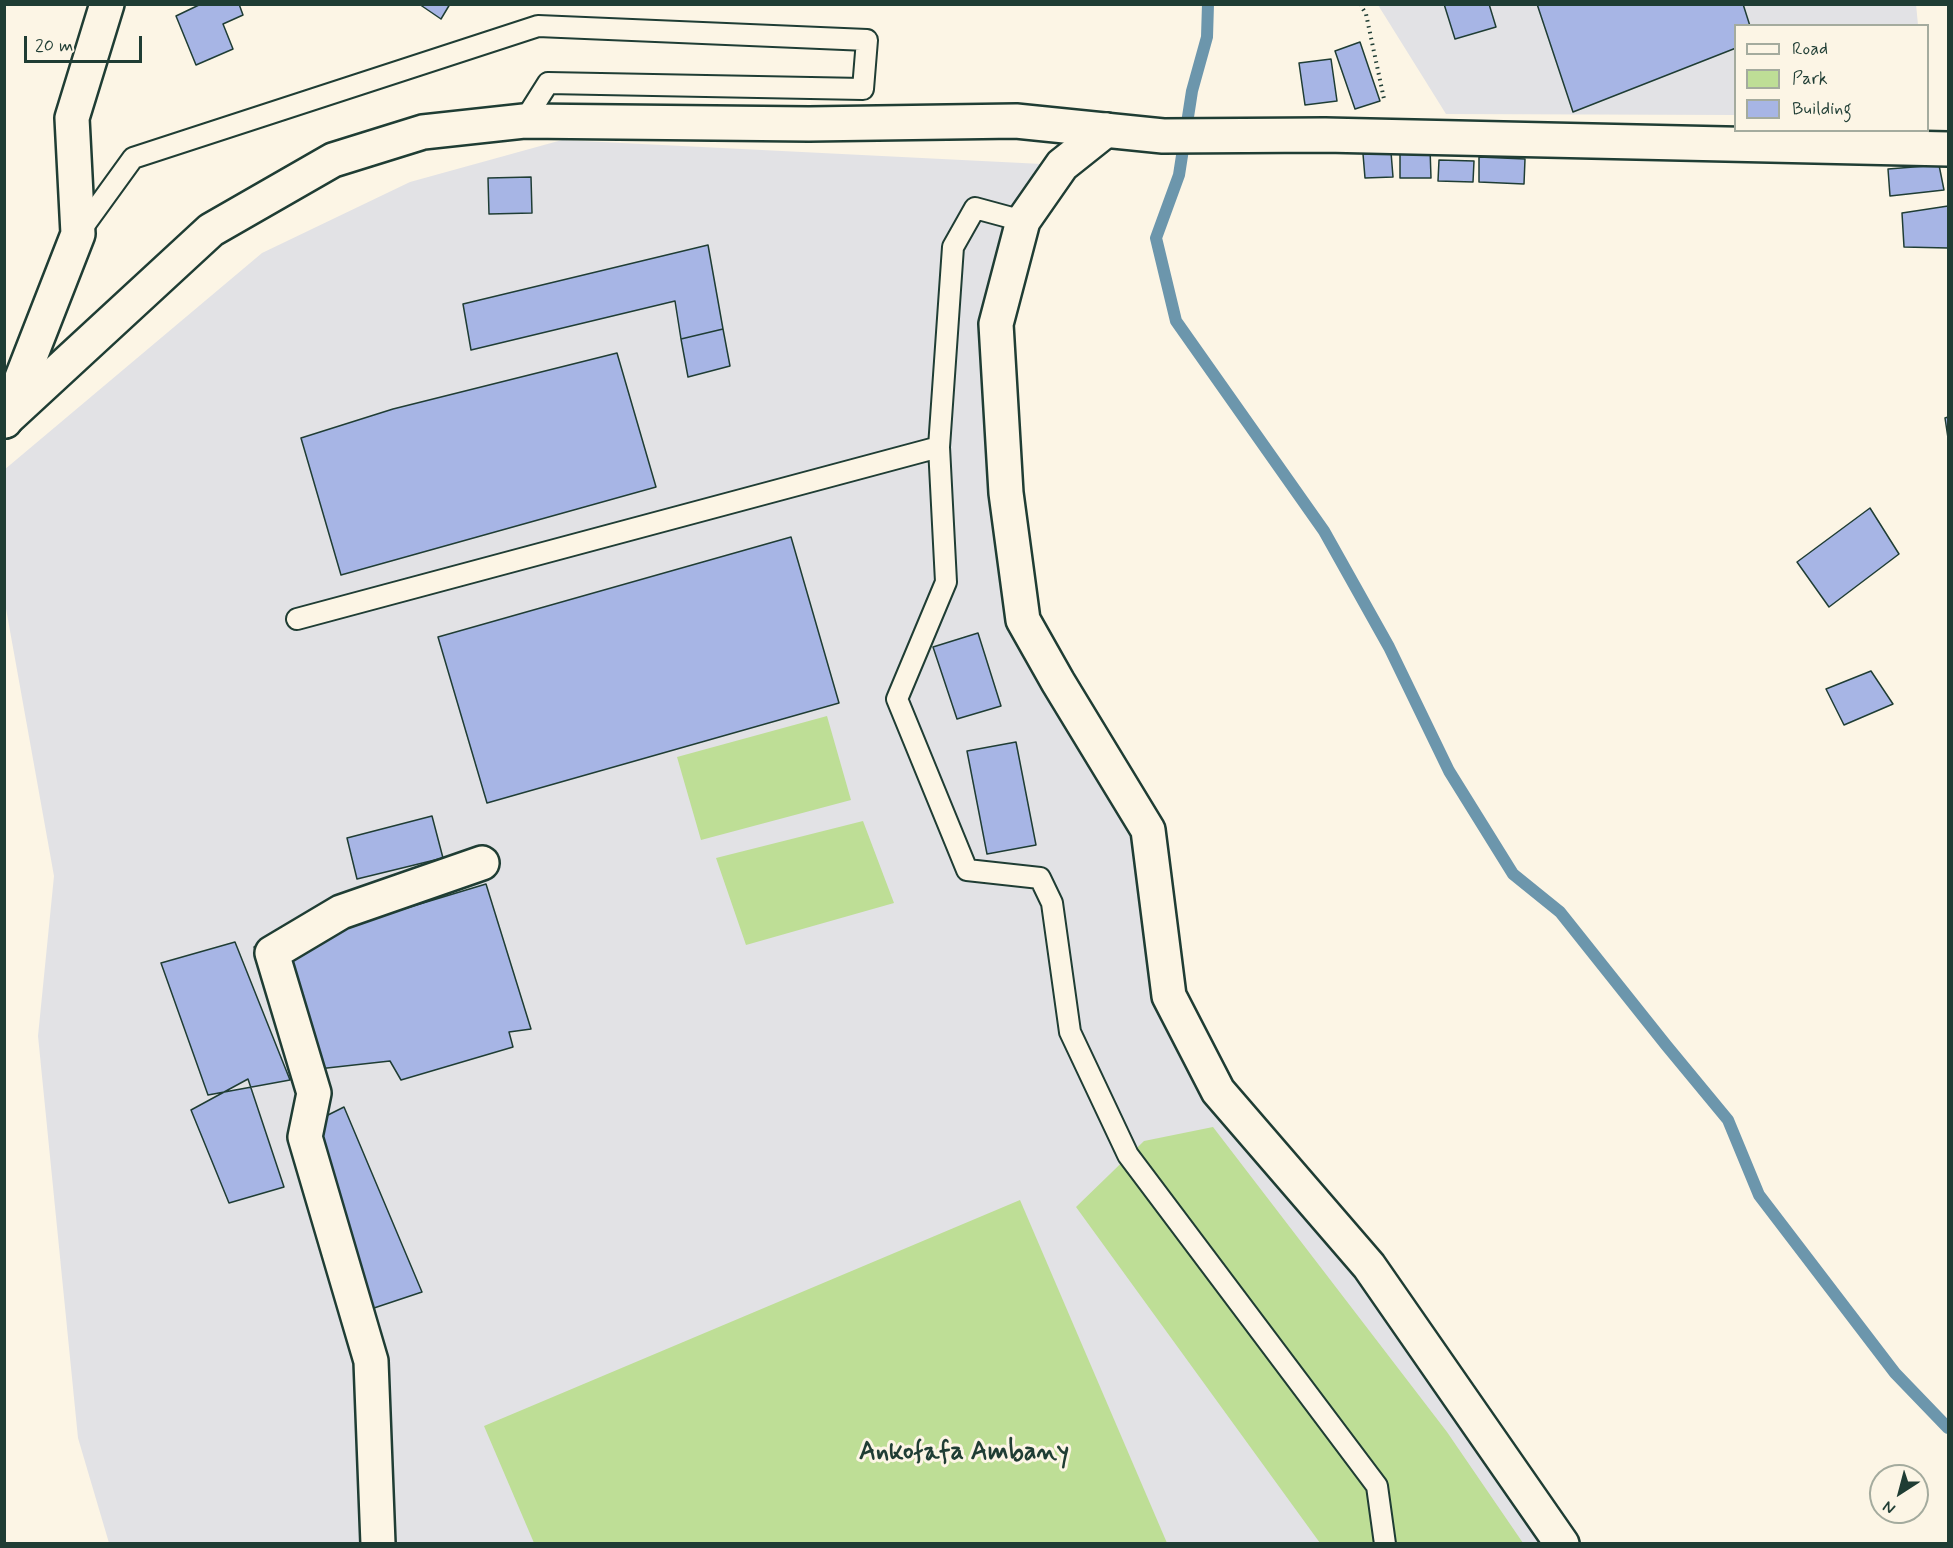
<!DOCTYPE html>
<style>
body{margin:0}
#map{position:relative;width:1953px;height:1548px;overflow:hidden;background:#fcf5e5;font-family:Mynerve,sans-serif}
canvas{display:block}
.frame{position:absolute;inset:0;border:6px solid #1f3d34;pointer-events:none}
.legend{position:absolute;left:1734px;top:24px;width:195px;height:108px;box-sizing:border-box;background:#fcf5e5;border:2px solid #a4ab9e;margin:0;padding:8px 10px;list-style:none;font-size:18px;color:#1f3d34}
.legend li{display:flex;align-items:center;gap:12px;height:30px}
.legend b{width:30px;border:2px solid #a4ab9e}
.north{position:absolute;left:1869px;top:1464px;width:60px;height:60px;box-sizing:border-box;background:#fcf5e5;border:2px solid #a4ab9e;border-radius:50%;rotate:216deg;font-size:16px;font-weight:700;line-height:24px;text-align:center;color:#1f3d34}
.north::after{content:'';display:block;margin:auto;width:21px;height:27px;background:#1f3d34;clip-path:polygon(50% 0,100% 100%,50% 72%,0 100%)}
.scale{position:absolute;left:24px;top:36px;width:118px;height:27px;box-sizing:border-box;border:3px solid #1f3d34;border-top:0;padding-left:8px;font-size:18px;line-height:21px;white-space:nowrap;color:#1f3d34;-webkit-text-stroke:4px #fcf5e5;paint-order:stroke}
</style>
<div id="map">
<canvas width="1953" height="1548"></canvas>
<div class="frame"></div>
<ul class="legend">
<li><b style="height:8px;background:#fcf5e5"></b>Road</li>
<li><b style="height:16px;background:#bede96"></b>Park</li>
<li><b style="height:16px;background:#a7b5e5"></b>Building</li>
</ul>
<div class="north">N</div>
<div class="scale">20 m</div>
</div>
<script>
const c = document.querySelector('canvas').getContext('2d');
c.lineJoin = 'round';
function fillPath(path, color) {
  c.fillStyle = color;
  c.fill(path, 'evenodd');
}
function trace(path, color, width, dash) {
  c.strokeStyle = color;
  c.lineWidth = width;
  c.lineCap = dash ? 'butt' : 'round';
  c.setLineDash(dash || []);
  c.stroke(path);
}
function write(font, color, halo, rows, align = 'center') {
  c.font = font + ' Mynerve,sans-serif';
  c.lineWidth = 6;
  c.setLineDash([]);
  c.textBaseline = 'middle';
  c.strokeStyle = halo;
  c.fillStyle = color;
  for (const [text, x, y, turn = 0] of rows) {
    c.save();
    c.translate(x, y);
    c.rotate((+turn || 0) * Math.PI / 180);
    c.textAlign = isNaN(turn) ? turn : align;
    if (halo) c.strokeText(text, 0, 0);
    c.fillText(text, 0, 0);
    c.restore();
  }
}
fillPath(new Path2D(`
 M1916,4L1918,25L1736,26L1735,115L1446,114L1378,5Z
 M562,140L1062,165L996,324L1023,620L1148,830L1169,996L1562,1543H109L78,1438L38,1036L54,876L5,603L4,470L262,253L410,182Z`), '#e2e2e5');
fillPath(new Path2D(`
 M827,716L851,800L701,840L677,757Z
 M863,821L894,903L746,945L716,858Z
 M1213,1127L1447,1432L1523,1543H1320L1076,1207L1144,1141Z
 M1020,1200L1167,1543H534L484,1426Z`), '#bede96');
trace(new Path2D(`
 M1208,4L1207,37L1192,91L1179,175L1156,238L1176,321L1324,531L1389,647L1449,771L1513,874L1560,912L1666,1045L1728,1120L1759,1195L1895,1373L1948,1428`), '#6c96ac', 12);
const building = new Path2D(`
 M201,4H239L243,15L223,24L233,49L196,65L176,16Z
 M419,4H450L441,19Z
 M1444,4H1489L1496,27L1455,39Z
 M1537,4H1743L1750,26H1736V48L1573,112Z
 M1360,42L1380,101L1355,109L1335,51Z
 M1331,59L1337,101L1305,105L1299,63Z
 M1400,148H1430L1431,178H1400Z
 M1391,152L1393,177L1365,178L1363,154Z
 M1479,157L1525,159L1524,184L1479,182Z
 M1439,160L1474,161L1473,182L1438,181Z
 M1939,165L1944,190L1890,196L1888,169Z
 M531,177L532,213L489,214L488,178Z
 M1948,206V248L1904,247L1902,213Z
 M708,245L723,329L681,339L675,301L471,350L463,304Z
 M723,329L730,366L688,377L681,339Z
 M617,353L656,487L341,575L301,438L393,409Z
 M1948,417V438L1945,418Z
 M1870,508L1899,554L1829,607L1797,562Z
 M791,537L839,703L487,803L438,637Z
 M978,633L1001,706L957,719L933,647Z
 M1871,671L1893,704L1844,725L1826,689Z
 M1016,742L1036,845L987,854L967,751Z
 M432,816L443,858L357,879L347,838Z
 M486,884L531,1029L509,1032L513,1047L401,1080L390,1061L309,1070L254,947L327,927L390,913Z
 M235,942L290,1080L208,1095L161,963Z
 M248,1079L284,1187L229,1203L191,1110Z
 M344,1107L422,1292L371,1309L294,1132Z`);
fillPath(building, '#a7b5e5');
trace(building, '#1f3d34', 1.5);
const service = new Path2D(`
 M1023,221L975,208L953,247L939,447L946,582L897,699L967,870L1040,878L1052,903L1070,1032L1128,1155L1377,1486L1385,1544
 M78,234L133,158L538,26L867,40L863,89L548,83L524,121
 M297,619L939,447`);
const minor = new Path2D(`
 M1106,130L1062,165L1023,221L996,324L1006,493L1023,620L1058,682L1148,830L1169,996L1218,1091L1369,1266L1562,1544
 M5,421L78,234L72,118L107,4
 M378,1544L371,1361L305,1137L314,1093L272,953L341,912L482,863`);
const tertiary = new Path2D(`
 M4,421L211,230L333,160L423,132L524,121L809,124L1016,121L1163,136L1325,135L1948,149`);
trace(service, '#1f3d34', 24);
trace(minor, '#1f3d34', 38);
trace(tertiary, '#1f3d34', 38);
trace(new Path2D(`
 M1360,4L1366,14L1384,99`), '#1f3d34', 4, [1.5, 4.5]);
trace(service, '#fcf5e5', 20);
trace(minor, '#fcf5e5', 33);
trace(tertiary, '#fcf5e5', 33);
write('bold 26px', '#1f3d34', '#fcf5e5', [
 ["Ankofafa Ambany",964,1454]
]);
</script>
